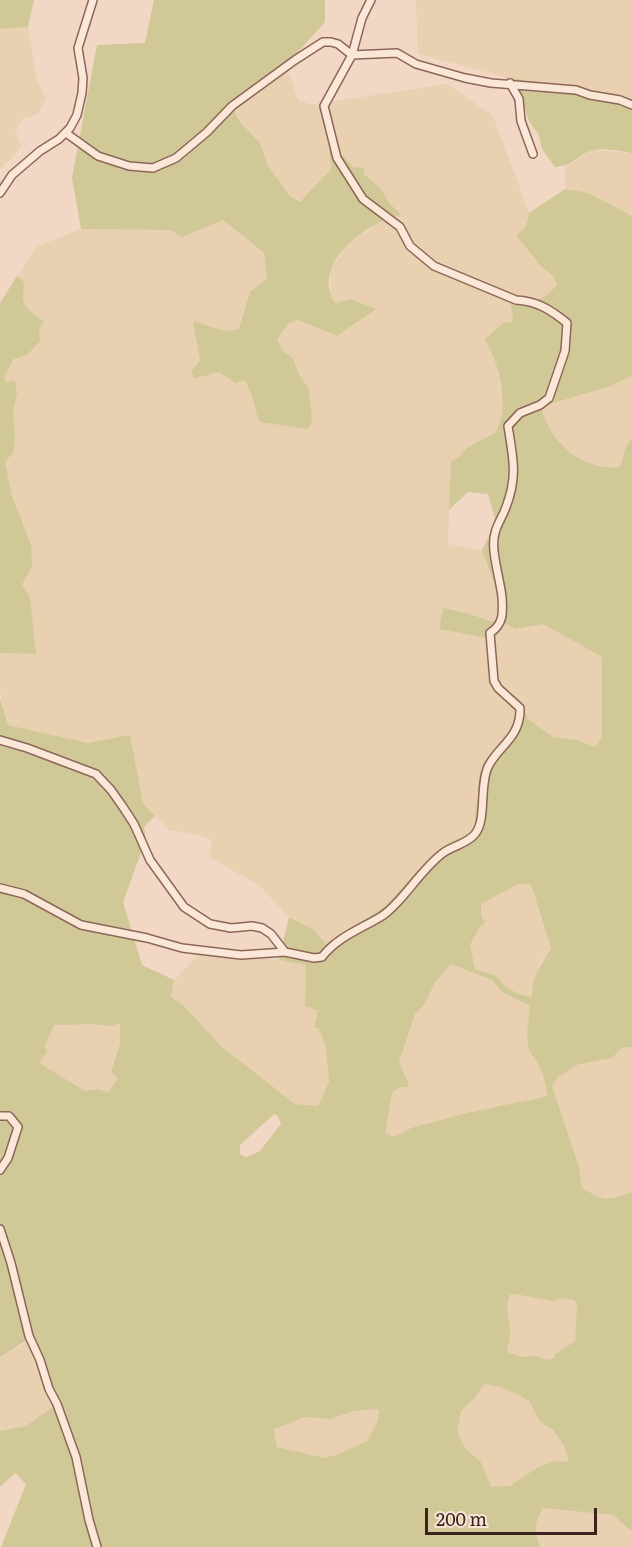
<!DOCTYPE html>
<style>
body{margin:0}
#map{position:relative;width:632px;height:1547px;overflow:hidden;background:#f1d7c4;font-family:Literata,serif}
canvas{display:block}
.scale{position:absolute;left:425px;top:1508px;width:172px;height:27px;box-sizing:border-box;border:3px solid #3c241e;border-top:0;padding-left:8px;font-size:18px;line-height:21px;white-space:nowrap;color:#3c241e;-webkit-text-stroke:4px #f8e4d4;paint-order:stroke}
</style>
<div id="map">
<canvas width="632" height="1547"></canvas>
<div class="scale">200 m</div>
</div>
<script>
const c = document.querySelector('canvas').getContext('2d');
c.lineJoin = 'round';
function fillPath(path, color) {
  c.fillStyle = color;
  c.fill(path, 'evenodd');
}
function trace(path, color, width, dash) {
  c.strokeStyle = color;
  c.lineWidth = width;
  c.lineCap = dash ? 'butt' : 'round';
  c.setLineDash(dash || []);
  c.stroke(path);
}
fillPath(new Path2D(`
 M416,0H632V102L615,94L505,77L418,54Z
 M28,27L37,81L46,98L38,114L24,118L15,129L21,145L15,154L0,169V29Z
 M288,71L298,100L309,104H319L328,141L331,169L301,202L290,196L267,164L260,143L240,122L233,109L272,80Z
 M447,84L493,116L529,213L526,227L541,266L554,277L557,284L549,295L535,299L509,293L454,270L510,299L513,319L489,345L497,364L503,407L502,416L496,432L467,448L458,458L451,461L449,510L448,544L482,550L494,584L499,605L500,618L493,622L470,614L443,608L439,628L488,638L492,687L515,705L516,715L511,732L482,778L475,810V826L469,835L455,839L418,870L385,906L326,944L314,930L289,917L259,885L209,857L212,840L196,834L169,830L143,803L130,735L88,743L8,725L0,692V653L36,654L22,585L27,577L31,545L12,496L5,462L15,433L13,412L17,393L15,380L6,382L3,376L14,359L40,341L39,329L27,310L22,295L25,283L17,276L38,246L81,229L170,230L182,237L223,220L264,254L267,279L250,292L239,329L232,332H223L194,321L200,360L192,371L193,379L219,372L234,383L244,380L249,386L255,412L309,390L298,372L293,358L283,351L277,339L289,323L298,320L337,336L376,309L351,299L335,303L331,296L330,270L350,241L388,218L402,215L390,204L381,189L364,174V168L353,167L339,151L329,102Z
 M592,150L632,153V216L589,193L565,189V166L575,162Z
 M632,376V438L625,449L620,467L610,468L590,464L563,447L546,424L542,410L550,404L608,387Z
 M504,623L516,629L543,624L602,657V736L595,747L577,740L553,737L528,719L496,682L494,640Z
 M520,884H529L532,887L551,948L540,963L539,972L533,983L531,997L519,994L506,987L495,975L475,969L470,945L479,928L484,922L481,904Z
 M201,952L279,960L306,965L305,1006L318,1011L319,1029L326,1048L329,1082L318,1106L295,1104L222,1047L184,1006L171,997L174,980Z
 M451,964L493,980L502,992L530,1005L527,1034L534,1060L542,1071L549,1096L522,1103L510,1104L480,1111L470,1112L411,1128L394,1137L385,1133L392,1093L400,1087H407L408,1082L399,1062L407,1033L415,1014L424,1005L435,983Z
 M121,1022L120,1044L111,1071L119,1077L108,1093L98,1089L85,1091L38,1063L47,1052L45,1045L54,1024H93L111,1026Z
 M632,1047V1192L609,1200L600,1199L582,1188L579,1167L552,1086L557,1077L579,1064L612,1058L622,1048Z
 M514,1294L554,1301L559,1298L573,1300L577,1304L575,1341L556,1353L554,1358L546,1360L536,1356L522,1357L506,1352L510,1332L506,1312L507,1304L510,1295Z
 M27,1340L38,1364L53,1408L26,1426L0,1431V1357L22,1345Z
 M483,1384L500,1387L519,1395L529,1401L540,1422L553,1430L564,1446L570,1462L556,1461L538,1467L510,1486L491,1487L481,1462L465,1448L459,1436L458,1427L461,1411L474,1399Z
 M379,1409L378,1421L367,1441L339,1454L325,1458L277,1447L274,1428L305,1417L331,1419L354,1411Z
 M543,1508L613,1515L632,1532V1547H540L535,1532V1524Z`), '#e8d0b0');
fillPath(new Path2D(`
 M0,0H34L28,27L0,29Z
 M154,0H325V22L287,64L288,71L272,80L233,109L240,122L260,143L267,164L290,196L300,202L331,169L328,141L319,104L329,102L339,151L353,167L364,168V174L381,189L390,204L402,215C368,221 310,263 335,303L351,299L376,309L337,336L298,320L289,323L277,339L283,351L293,358L298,372L309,390L312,421L308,429L260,422C253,408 253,391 244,380L235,383L219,372L193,379L192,371L200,360L193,321C209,325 223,335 239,329L250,292L267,279L264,253L223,220L182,237L170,230L81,229L72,178L97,45L145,43Z
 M505,77L615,94L632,102V153C620,151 605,148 594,150C580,153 576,165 555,167L542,149L539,135L529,121L518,89Z
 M565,189L589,193L632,216V376L608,387L550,404L542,410C551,444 584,471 620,467L625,449L632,438V1047L622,1048L612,1058L579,1064L558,1077L552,1086L579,1167L582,1188C606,1202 606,1201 632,1192V1532L613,1515L543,1508C534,1525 534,1529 540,1547H1L26,1484L15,1473L0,1487V1431L26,1426L53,1407L38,1364L27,1340L0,1357V698L8,725L88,743L130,735L143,803L155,816L144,827L146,839L123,902L142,965L174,980L171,997L184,1006L222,1047L295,1104L318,1106L329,1082L326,1048L319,1029L314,1027L318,1011L305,1006L306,965L279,960L289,917L314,930L326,944L385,906L418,870L455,839L469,835L475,826V810L482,778L483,763L511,732L516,715L515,705L504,699L492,687L488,638L439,629L443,608L470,614L493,622L500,617C499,593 490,572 482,550L496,523L488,494L468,492L449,510L451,461L458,458L467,448L496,432C498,426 501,420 502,414C505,393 497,355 484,340L503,323L511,322L513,319L510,299L455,278L454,269C473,277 516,299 534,299C545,299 551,292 557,284L554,277L541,266L516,235L526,227L529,213ZM504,623L516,629L543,624L602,657V736L595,747L577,740L553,737L528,719L520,701L507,692L497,682L494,640ZM519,884H529L532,887L551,948C544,959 538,970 533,982C532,987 533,992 531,997L519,994L506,987L495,975L475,969L470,945L479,928L485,922L482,917L481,904ZM451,964L492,980L502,992L530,1006L527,1034L529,1050L542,1071L548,1096C536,1099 523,1102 510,1104C496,1106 484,1111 470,1112L411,1128L394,1137L385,1133L392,1093L400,1087H408V1082L399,1062L415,1014L424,1005L435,983ZM120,1023V1044L111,1072L118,1078L108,1093L98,1089L85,1091L39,1063L47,1052L45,1045L54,1025L93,1024L111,1026ZM274,1114L278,1116L281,1124L260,1151L246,1157L240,1154V1145ZM514,1294L554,1301L559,1298L573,1300L577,1304L575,1341L555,1354L554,1358L546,1360L536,1356L522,1357L507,1352C508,1345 510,1338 510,1331C509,1316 504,1311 510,1295ZM484,1384L500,1387L519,1395L529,1401L540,1422L553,1430L564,1446L569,1462L556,1461L538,1467L510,1486L491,1487L481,1462L465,1448L459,1436L458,1427L461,1411L474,1399ZM379,1409L378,1421L367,1441L339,1454L325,1458L277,1447L274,1429L305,1417L331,1419L354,1411Z
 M17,276L25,283C19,305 27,310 44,321L39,329L40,341L27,355L14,359L4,376L6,382L15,380L17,393L13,412L15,433L14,451L5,462L12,496L31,545L32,566L22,585L30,598L36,654L0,653V303Z`), '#d0c896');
const minor = new Path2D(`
 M510,83L519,99L521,121L533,154
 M66,133L98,156L129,166L153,168L176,158L207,132L232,106L295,60L323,42H331L338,44L352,55L397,53L416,64L465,78L491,83L576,90L590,95L620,100L632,105
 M0,193L12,175L40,151L59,139L70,128L77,115L82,93L83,78L78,48L93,0
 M0,740L27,748L96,774L111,790L123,807L134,824L150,860L184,907L210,924L231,928L252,926L262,928L271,934L285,952
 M0,888L24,894L81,925L147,938L182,948L241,955L285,952L314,958L322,957C337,937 361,929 382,916C403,902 420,870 443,853C452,846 467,844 475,834C487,820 479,786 488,767C498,746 521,738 520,708L498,688L494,681L490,633C504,624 503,612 502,597C500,578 490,549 495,533C497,524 503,516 506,507C518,476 513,458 508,426L520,413L540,405L549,398L565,351L567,323C551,310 537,301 516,300L434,266L410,246L400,227L363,199L337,158L324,106L352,55L362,18L371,0
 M0,1116H9L18,1127L8,1158L0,1170
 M0,1229L11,1263L29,1336L40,1360L49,1389L57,1404L76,1457L89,1520L97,1547`);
trace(minor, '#8d6658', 10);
trace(minor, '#fbe7d8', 7);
</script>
